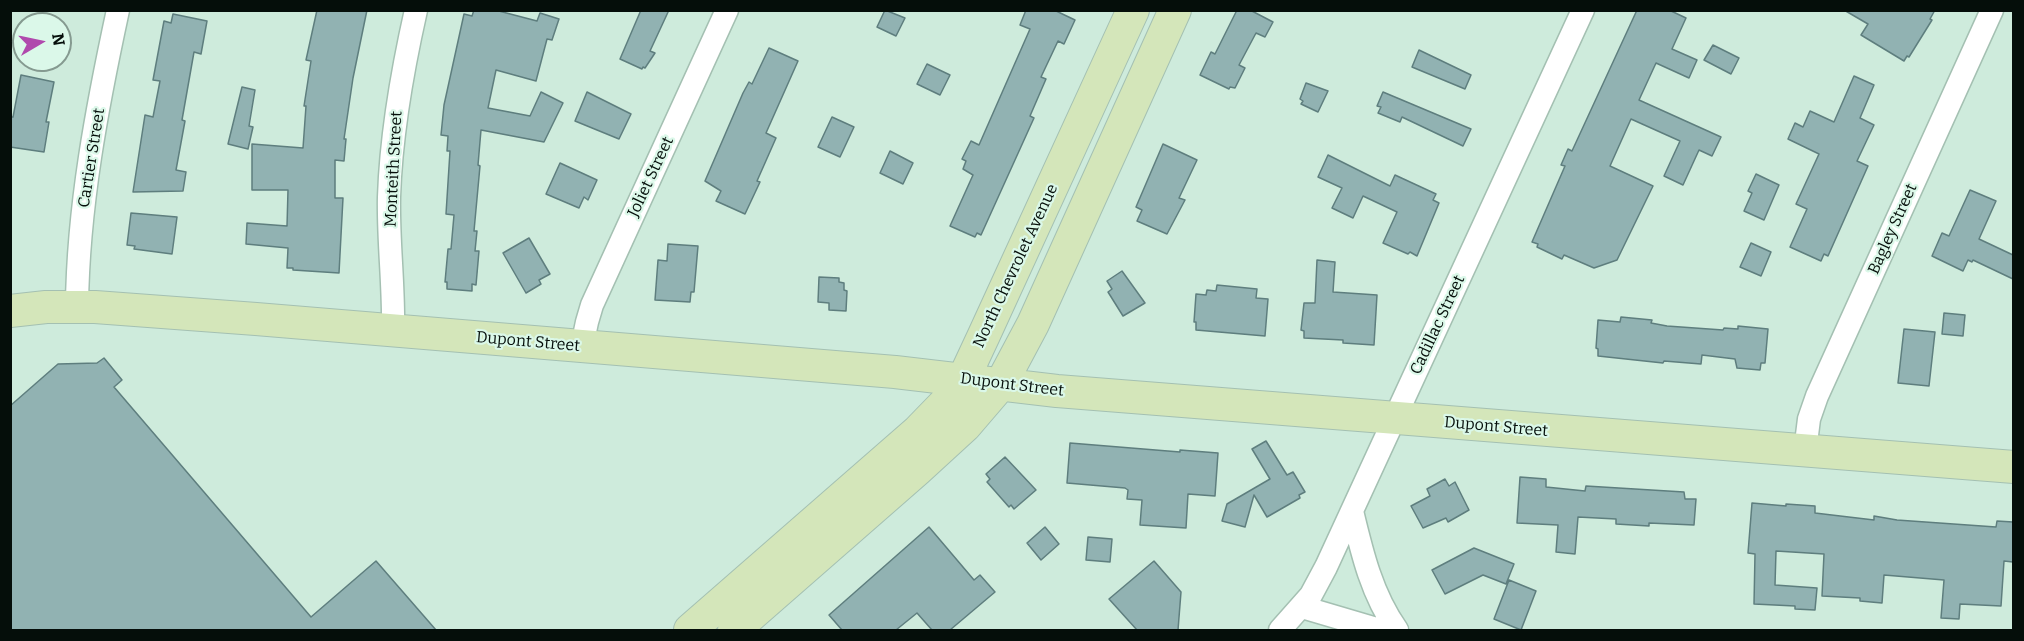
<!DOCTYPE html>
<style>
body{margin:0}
#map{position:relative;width:2024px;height:641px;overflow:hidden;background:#ceebdc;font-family:Bitter,serif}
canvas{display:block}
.frame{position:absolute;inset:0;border:12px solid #050e0a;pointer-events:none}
.north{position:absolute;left:12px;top:12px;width:60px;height:60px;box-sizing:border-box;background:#dbf8e9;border:2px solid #859a90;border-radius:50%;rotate:81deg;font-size:16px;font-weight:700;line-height:24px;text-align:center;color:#050e0a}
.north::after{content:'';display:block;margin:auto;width:21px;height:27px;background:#b049ad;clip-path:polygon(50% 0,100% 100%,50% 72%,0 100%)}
</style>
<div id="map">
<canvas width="2024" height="641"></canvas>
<div class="frame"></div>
<div class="north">N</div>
</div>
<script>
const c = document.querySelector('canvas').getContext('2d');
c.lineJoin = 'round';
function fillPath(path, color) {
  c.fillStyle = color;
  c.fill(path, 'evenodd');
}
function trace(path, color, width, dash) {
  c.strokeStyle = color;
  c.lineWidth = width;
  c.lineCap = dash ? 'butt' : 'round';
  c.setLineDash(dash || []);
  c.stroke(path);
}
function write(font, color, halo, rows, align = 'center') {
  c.font = font + ' Bitter,serif';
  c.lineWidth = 4.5;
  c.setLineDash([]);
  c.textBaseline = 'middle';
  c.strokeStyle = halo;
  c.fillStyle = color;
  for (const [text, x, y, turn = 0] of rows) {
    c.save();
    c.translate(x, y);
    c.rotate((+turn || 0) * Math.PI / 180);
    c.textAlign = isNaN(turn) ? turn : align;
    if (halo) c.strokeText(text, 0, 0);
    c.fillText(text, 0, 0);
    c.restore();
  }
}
const building = new Path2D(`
 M317,10H367L353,78L344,139H346L344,161L335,160V198H343L339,273L293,270V268H287L288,248L246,244L247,223L287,226L288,190H252V144L303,148L306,106H304L311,61L306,60Z
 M474,10H495L537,21L540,13L559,19L552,40L547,39L536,81L496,70L488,108L530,116L541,92L563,103L544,142L481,130L478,165L480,166L474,231H477L475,251H479L476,285L472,284V291L447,289V282H445L448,249H451L454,215L446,214L450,151H447L448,136L441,135L444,105L464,14L472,16Z
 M641,10H669L650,51L655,53L645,68L643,67L642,69L620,59Z
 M885,10L905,18L896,36L877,27Z
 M1026,10H1054L1075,20L1064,44L1058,41L1041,77L1046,79L1030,116L1034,118L981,235L977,233L975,237L950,226L973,175L963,169L966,161L962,159L971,141L979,145L1030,29L1020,25Z
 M1237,10H1250L1273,22L1265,37L1256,33L1239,65L1245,68L1235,88L1230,87L1229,89L1200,75L1211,52L1215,54Z
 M1637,10H1669L1686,18L1672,49L1697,60L1689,78L1656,63L1639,100L1721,137L1712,156L1699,150L1683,185L1664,176L1680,141L1631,119L1610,166L1653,186L1617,260L1594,268L1564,255L1562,259L1537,247L1538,244L1532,242L1565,166L1561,165L1568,149L1572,151Z
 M1844,10H1935L1930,19L1932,20L1909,57L1907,56L1904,61L1861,35L1868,24Z
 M173,14L207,21L201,54L194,52L182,120L185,121L176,170L186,172L183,191L133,192L145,115L153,117L160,81L153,80L164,21L171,23Z
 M1713,45L1739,58L1731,74L1704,60Z
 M769,48L798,61L766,133L776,138L757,181L760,182L745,214L716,201L721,191L705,181L743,93L749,82L752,84Z
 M1419,50L1471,75L1465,89L1412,67Z
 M927,64L950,75L940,95L917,84Z
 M21,75L54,82L46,122H49L44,152L10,147V117H13Z
 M1854,76L1874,85L1860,118L1874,125L1857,161L1868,166L1828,256L1824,254L1821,261L1790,247L1807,209L1796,204L1819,154L1788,139L1795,123L1803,127L1810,111L1834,122Z
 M1306,83L1328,91L1318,112L1301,104L1303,101L1300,99Z
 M242,87L255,90L249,126L253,127L248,149L228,144Z
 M587,92L631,114L619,139L575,121Z
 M1383,92L1471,129L1463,146L1402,117L1400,122L1378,113L1381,107L1377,106Z
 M832,117L854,127L840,157L818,147Z
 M1163,144L1197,160L1179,198L1185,200L1167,234L1137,221L1142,210L1136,207Z
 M890,151L913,163L903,184L880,173Z
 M1328,155L1390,186L1395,175L1436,194L1433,200L1439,203L1417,256L1410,252L1408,254L1383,243L1397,212L1363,196L1353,218L1332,208L1342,188L1318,177Z
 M560,163L597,180L588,200L584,197L579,208L546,194Z
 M1756,174L1779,185L1764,220L1744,211L1752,193L1748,191Z
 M1970,190L1996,201L1979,239L2013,255V279L1973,260L1972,262L1968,260L1963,271L1932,256L1942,233L1949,236Z
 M131,213L177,217L172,254L134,249L135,246L127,245Z
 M529,238L550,274L539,280L541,284L526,293L503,253Z
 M1751,243L1771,252L1761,276L1740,267Z
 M668,244L698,246L694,292H691L690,302L655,300L658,260L667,261Z
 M1317,260L1335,262L1333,292L1377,295L1374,345L1343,343V340L1304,338V331L1301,330L1304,303H1315Z
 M1122,271L1145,303L1123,316L1108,292L1112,289L1107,281Z
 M819,277L839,278V282L844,283V290L847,291L846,311L829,310V303L818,302Z
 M1217,285L1257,289L1256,298L1268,299L1265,336L1196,330V322H1194L1196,294L1206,295L1207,290L1216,291Z
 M1944,313L1965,315L1963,336L1942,334Z
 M1621,317L1652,320L1651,323L1667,326L1723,330L1724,328L1738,329V326L1768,329L1765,363H1761L1760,370L1737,368L1735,359L1702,355L1701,364L1664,361L1663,363L1598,356V349L1596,348L1598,320L1620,322Z
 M1904,329L1935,332L1929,386L1898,383Z
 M104,358L122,380L114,387L311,617L376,561L436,630H10V406L58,364L97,363Z
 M1266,441L1287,475L1293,472L1305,492L1299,495L1300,498L1267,517L1254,495L1245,527L1222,521L1227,504L1270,479L1252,449Z
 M1070,443L1180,452V450L1218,453L1215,496L1188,494L1186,528L1140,525L1142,500L1127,499L1128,490L1125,488L1067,483Z
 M1005,457L1036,490L1014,509L1011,505L1009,507L987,482L990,479L986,474Z
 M1520,477L1546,479V487L1585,491L1586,486L1684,492L1685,499H1696L1694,525L1649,523V526L1616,524V519L1578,517L1575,554L1556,552L1558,525L1517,523Z
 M1445,479L1449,486L1455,482L1469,510L1448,522L1446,518L1423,528L1411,506L1430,496L1427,489Z
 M1752,503L1786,506V504L1815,506V513L1874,520V516L1897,520L1996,527L1997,521L2013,522V562L2004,561L2001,606L1960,604L1959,619L1941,618L1944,580L1884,575L1882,603L1860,601V598L1822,596L1824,554L1776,551L1775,585L1817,588L1815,610L1795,609V606L1754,604L1755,554L1748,553Z
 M929,527L974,580L980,575L995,592L950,630H932L917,613L896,630H842L829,615Z
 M1045,527L1059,544L1041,560L1027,543Z
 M1088,537L1112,539L1110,562L1086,560Z
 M1474,548L1514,564L1506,584L1483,575L1445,594L1432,570Z
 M1154,561L1181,592L1178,630H1137L1109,599Z
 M1509,580L1536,591L1521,630L1494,619Z`);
fillPath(building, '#91b2b2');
trace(building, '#5e7e7e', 1.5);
const street = new Path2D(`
 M77,306C78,207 97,107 118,10
 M393,330C394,285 388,241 389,197C391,134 402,72 416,10
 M582,346L587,322L592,305L727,10
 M1805,451L1809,419L1817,396L1992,10
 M1352,511C1362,553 1372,595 1397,630
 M1302,607L1380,630
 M1280,630L1311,595L1326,567L1583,10`);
const secondary = new Path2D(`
 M10,311L46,307H95L256,319L895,372L1057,391L2014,467
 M690,630L918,431L952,396L963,380L984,335L1133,10
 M734,630L917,470L965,426L1001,384L1033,324L1175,10`);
trace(street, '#a4c0b2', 25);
trace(secondary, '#a4c0b2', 34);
trace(street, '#fff', 22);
trace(secondary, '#d4e6ba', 32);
write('16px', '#050e0a', '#dbf8e9', [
 ["Cartier Street",92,158,-81],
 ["Monteith Street",394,169,-87],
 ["Joliet Street",651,177,-65],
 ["Bagley Street",1893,229,-66],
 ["North Chevrolet Avenue",1016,266,-65],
 ["Cadillac Street",1438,325,-65],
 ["Dupont Street",528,342,5],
 ["Dupont Street",1012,385,7],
 ["Dupont Street",1496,427,5]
]);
</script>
